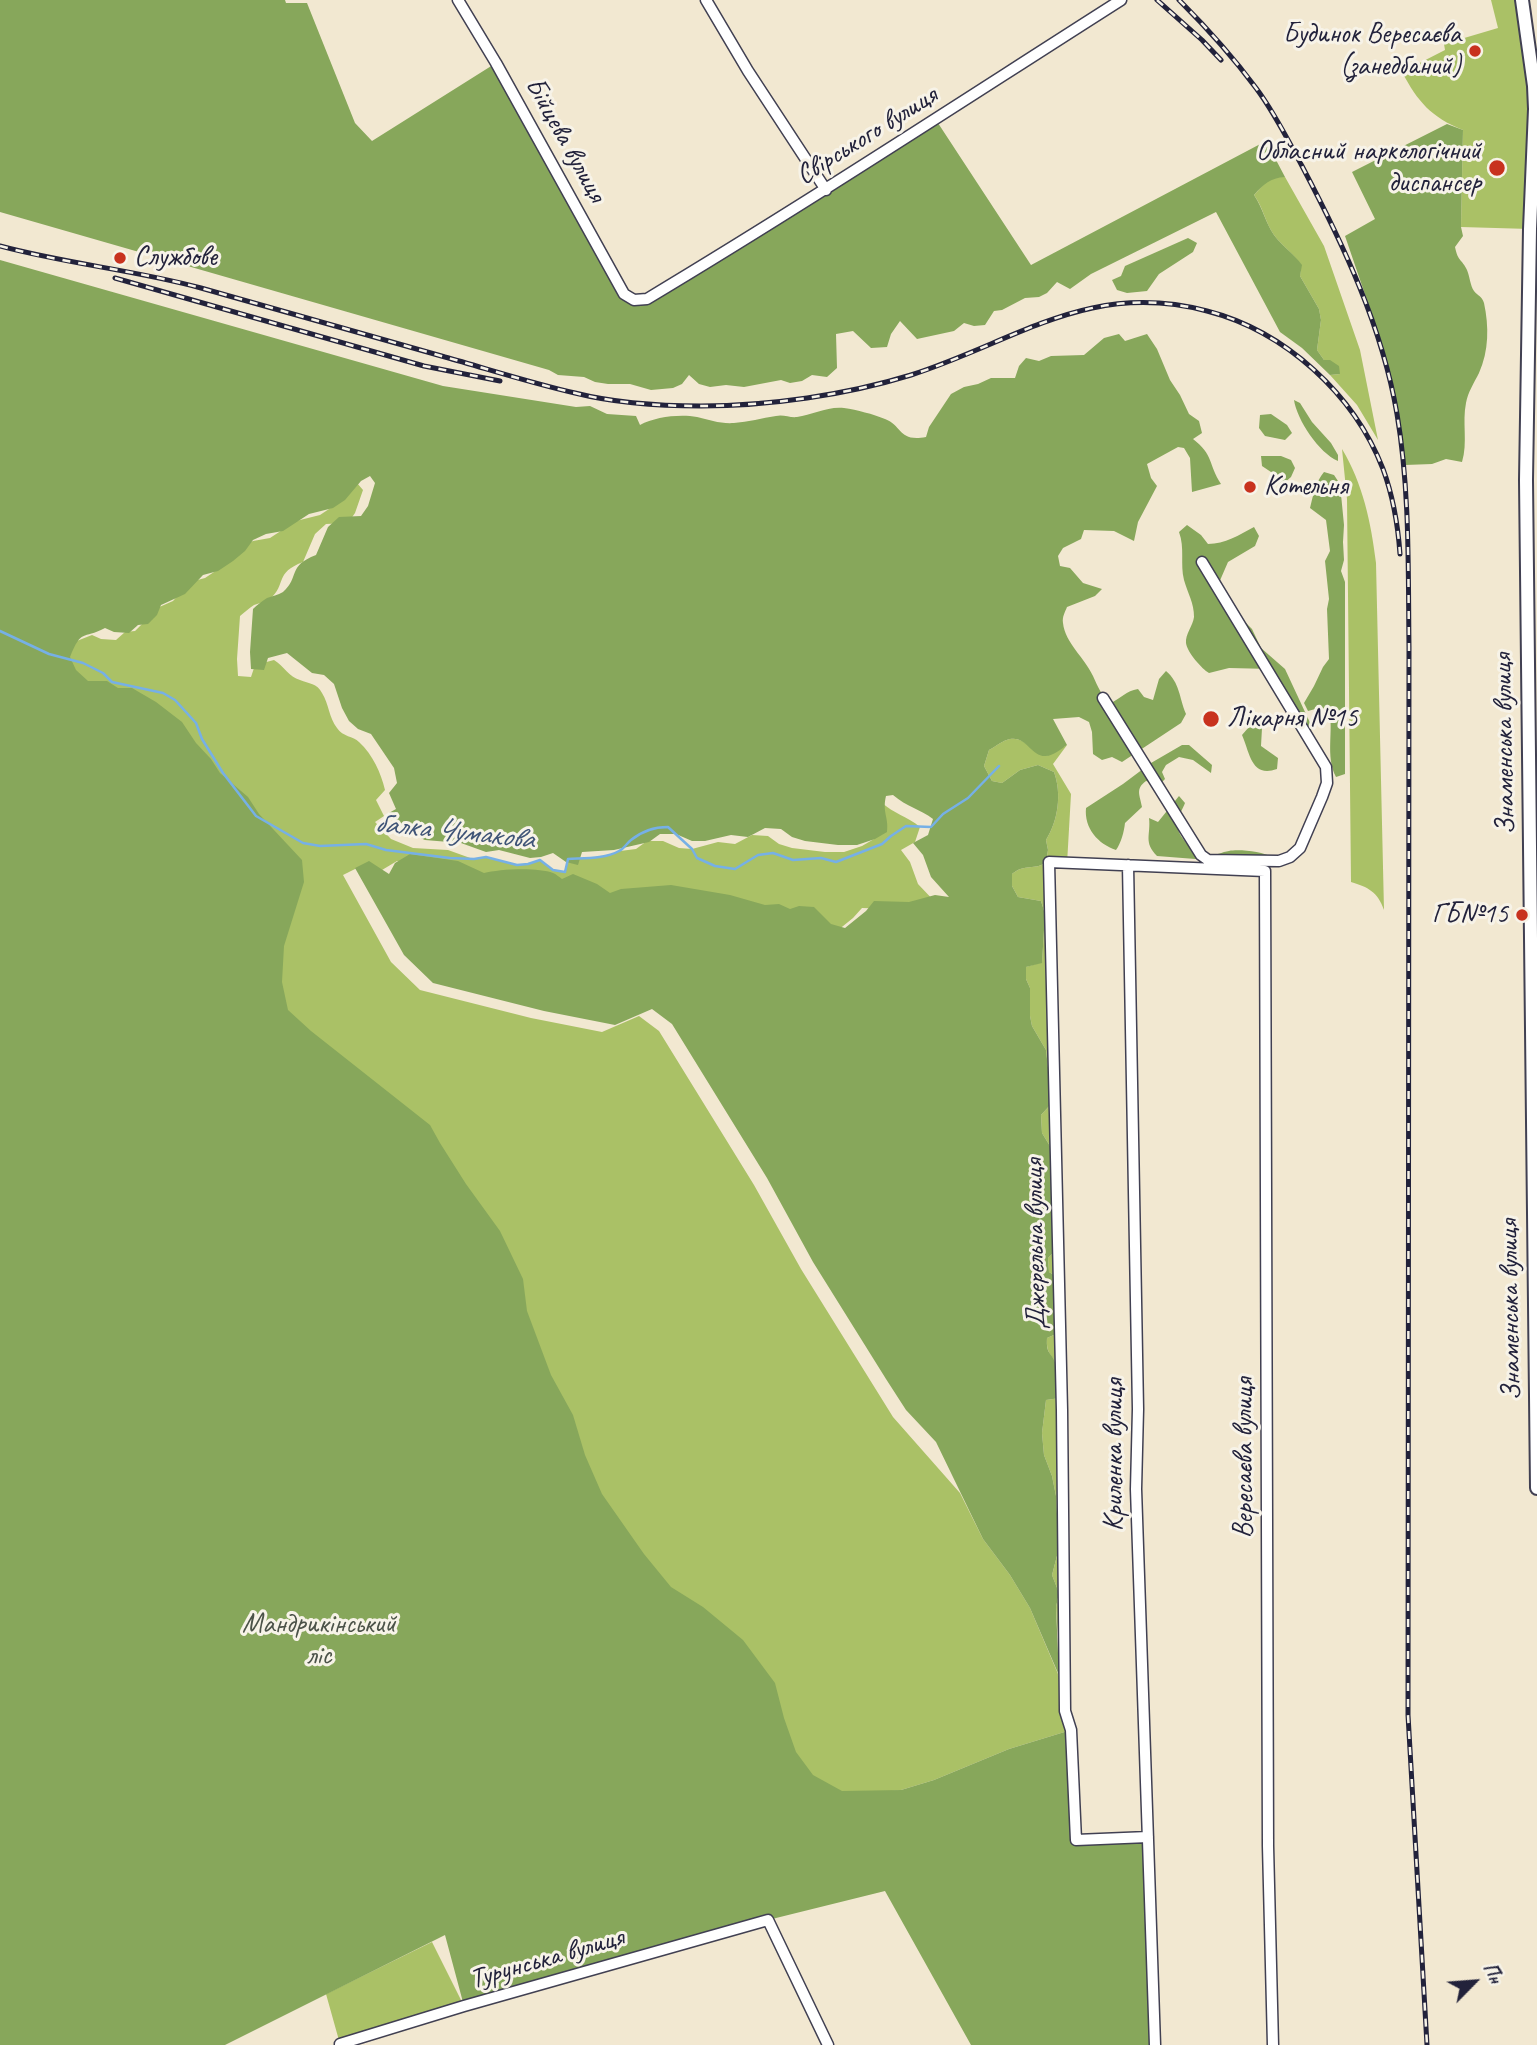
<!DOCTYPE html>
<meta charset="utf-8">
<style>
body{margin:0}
#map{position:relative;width:1537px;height:2045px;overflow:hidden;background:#f2e8d1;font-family:Caveat,sans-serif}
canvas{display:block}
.north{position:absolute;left:1439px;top:1947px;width:70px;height:70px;-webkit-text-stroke:5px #f7f3e8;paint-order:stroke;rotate:65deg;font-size:19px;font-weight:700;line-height:28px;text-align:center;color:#22223b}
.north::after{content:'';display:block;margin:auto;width:24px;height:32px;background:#22223b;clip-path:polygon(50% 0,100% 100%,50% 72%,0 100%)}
</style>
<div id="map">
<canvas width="1537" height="2045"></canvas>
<div class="north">Пн</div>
</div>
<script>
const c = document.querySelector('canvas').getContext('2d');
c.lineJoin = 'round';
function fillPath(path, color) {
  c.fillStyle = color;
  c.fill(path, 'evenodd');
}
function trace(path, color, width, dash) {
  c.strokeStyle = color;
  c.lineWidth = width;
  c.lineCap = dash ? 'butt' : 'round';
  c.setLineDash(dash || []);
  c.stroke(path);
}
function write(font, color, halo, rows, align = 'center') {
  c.font = font + ' Caveat,sans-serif';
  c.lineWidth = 6;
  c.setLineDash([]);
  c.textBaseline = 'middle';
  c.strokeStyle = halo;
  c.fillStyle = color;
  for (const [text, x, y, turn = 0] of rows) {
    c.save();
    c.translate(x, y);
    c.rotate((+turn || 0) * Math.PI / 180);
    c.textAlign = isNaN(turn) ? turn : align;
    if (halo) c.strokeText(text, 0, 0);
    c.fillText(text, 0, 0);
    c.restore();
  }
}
fillPath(new Path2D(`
 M1491,0H1522L1534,86L1530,229L1461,227L1463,130C1431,117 1418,102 1402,72L1445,50L1444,44L1498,28Z
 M1276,177H1285L1324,246L1360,350L1378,440L1357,405L1330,375L1340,374L1324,360L1317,350L1321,320L1319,309L1300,276L1301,265C1294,254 1282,246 1274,235C1265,222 1263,207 1254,195L1266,182Z
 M1342,449C1363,484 1371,522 1376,563L1384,910C1378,892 1368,887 1351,882L1347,499Z
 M357,483L363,490L355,513L348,523L326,524L315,534L303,562C274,573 287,584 270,599C265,602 259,603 254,605C249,608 245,612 240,616L237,659L238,676L251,677L255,665L274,660C284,666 289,677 300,680C309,684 317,683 322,693C329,704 329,718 337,728C343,737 353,736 359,742C373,755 381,773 385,790L376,800L384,816L375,822L391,839L413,848L448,850L473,859L486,857L517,865L528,864L540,860L553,870L565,872L568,859L601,857L620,851L636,849L647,841H663L679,848L692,849L718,842L735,844L752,835L768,836L779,844L792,848L825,852H844L862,846L874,839C877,823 869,821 873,803L881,802C894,814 907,816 920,827L915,842L901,850L910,862L918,884L937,904L922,902L896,909L862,908L853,918L832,935L818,931L801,914L786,913L778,916L766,911L752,912L718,902L658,893L608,896L597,900L584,891L560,881L549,886C546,884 543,881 540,880C525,875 486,876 471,880L445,868L397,861L382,870L376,882L357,868L343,875L391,962L420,990L531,1018L602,1032L639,1016L659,1031L754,1185L801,1269L893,1417L960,1493L983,1539L1010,1575L1030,1608L1061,1681L1056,1607L1059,1593L1052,1575L1059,1548L1056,1496L1052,1476L1044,1455L1042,1433L1046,1400L1060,1398C1059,1387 1060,1376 1057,1366C1052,1353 1046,1355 1047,1338L1056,1334L1057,1277L1049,1272L1048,1258L1055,1251L1054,1190L1056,1156L1042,1133L1041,1115L1052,1103L1046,1050L1032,1026L1030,1016V988L1026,979V967L1042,962L1045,914L1041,901L1018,897L1012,886V874C1025,863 1035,871 1046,862L1048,850L1046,840C1058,821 1062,794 1054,772L1038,765L1020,770L1002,783L992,781L984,766L989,750C995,747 1003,740 1010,739C1025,736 1032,753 1046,756L1067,745L1053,764L1071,794L1067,864L1049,863L1062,1410L1065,1711L1071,1730L1009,1749L934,1780L901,1790L829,1798L800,1782L783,1759L771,1725L762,1690L730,1647L690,1614L658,1594L631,1561L589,1501L572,1462L560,1422L538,1382L514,1318L510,1286L487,1238L454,1191L427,1150L417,1132L298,1038L275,1017L269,989L271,953L292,889L289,867L246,821L235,804L207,780L198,766L183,750L169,729L143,709L119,695H105L94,688H75L63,677L57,664L64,646L92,635L101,639L116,640L125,632L135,631L144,622L148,612L173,601L190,582L205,578L220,568L232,558L240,547L253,541L270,538L296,521L320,515L332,507L348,488Z
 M432,1942L464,2006L340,2044L326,1994Z`), '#aac166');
fillPath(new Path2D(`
 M0,0H285L286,3H307L355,123L372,141L496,63L624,294L647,299L936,120L1031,265L1266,141L1285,177C1270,178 1264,184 1254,195C1263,208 1265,222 1274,235C1282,246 1294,254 1302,265L1300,276L1319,309L1321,320L1317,350L1324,360H1330L1339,366L1340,374L1330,375L1302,348L1280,332L1216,212L1091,274L1070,289L1057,282L1047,293L1039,297L1025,298L1002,310L994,311L985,325L974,326L964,323L954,331L917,339L900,321L891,334L887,347L871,348L853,331L836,334L837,368L827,377L812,375L802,381L790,383L781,380L744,387L726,385L710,387L699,384L689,375L682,384L673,388L651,390L630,384H608L595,382L584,377L558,375L549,370L0,212Z
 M1447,124L1463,130L1461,227L1463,236L1455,247C1458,262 1462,259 1467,270C1470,277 1470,285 1474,291C1478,296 1482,296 1484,303C1489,326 1489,351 1479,373C1474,383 1468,392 1466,403C1462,422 1468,443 1462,462L1446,459L1432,464L1405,465L1397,411L1382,344L1345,236L1375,219L1352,172Z
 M1188,238L1197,243L1193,252L1159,274L1147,291L1127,293L1117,290L1112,280L1121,276L1125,266Z
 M0,260L443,386L576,407L590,406L607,414L636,416L640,425C655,417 679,414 697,417C709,420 721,424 734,423C748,422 762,418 776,416C783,414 790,418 797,417C812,415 828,406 844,408C857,410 873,414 885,419C903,426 898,442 926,437L929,427L951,394L964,387L978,384L991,378H1015L1019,366L1026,358L1039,361L1051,356L1084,355L1104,338L1119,334L1125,341L1147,334L1157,349L1170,380L1180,395L1189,414L1199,421L1202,433L1193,439C1214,455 1208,464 1221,484L1192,492L1190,458L1184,448L1178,447L1147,464L1151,478L1157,486L1138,522L1134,541L1114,531L1084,530L1081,539L1063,548L1058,556L1060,566L1070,568L1083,583L1102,589L1095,596L1067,607C1065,612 1062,617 1063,623C1065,643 1085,658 1093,676C1098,687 1101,695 1111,703C1121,698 1126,691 1138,689L1144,697L1153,700L1159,679L1166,671C1180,683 1179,697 1186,714L1181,723L1122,762L1112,757L1102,760L1093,754L1092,732L1089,722L1079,717L1053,719L1067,745C1061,749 1053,756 1046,756C1031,757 1027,736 1010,739C1003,740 995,747 989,750L984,766L992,781L1002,783L1020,770L1038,765L1054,772C1062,794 1058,821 1046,840L1048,850L1046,862C1035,871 1025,863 1012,874V886L1018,897L1041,901L1045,914L1042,963L1026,967V979L1030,988V1016L1032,1026L1046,1050L1052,1103L1041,1115L1042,1133L1056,1156L1055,1251L1048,1258L1049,1272L1057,1277L1056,1334L1047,1338C1046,1355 1051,1351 1056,1364C1061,1374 1059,1387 1060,1398L1046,1400L1042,1433L1044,1455L1052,1476L1056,1496L1059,1548L1052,1575L1059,1593L1056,1607L1058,1653L1064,1687L1030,1608L1010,1575L983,1539L936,1442L906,1410L886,1379L813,1262L767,1178L672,1024L652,1009L615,1025L544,1011L433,983L404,955L355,868L369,861L389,874L395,863L410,854L458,861L484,873C499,869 538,867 553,873C556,874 559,877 562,879L573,874L597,884L610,893L621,889L671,885L730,895L765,905L779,904L790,909L799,906L814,907L831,924L845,928L866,911L874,901L909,902L935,895L949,897L931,877L923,855L913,843L928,835L933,819C920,809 907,807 893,795L886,796C882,813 889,817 887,832L875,839L857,845H838L805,841L792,837L781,829L765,828L748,837L731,835L705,841H692L676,834H660L649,842L614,850L582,852L578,865L566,862L553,853L541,857L530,858L499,850L486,852L461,843L425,840L404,831L387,814L396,809L389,793L397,783L394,768L371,734L358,729L349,721L342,708L334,684L324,675L312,673L287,653L268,658L264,670L251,669L250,652L253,609C257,605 262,601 267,598C272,596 278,595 283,592C300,577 287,566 316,555L328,527L339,517L361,516L368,506L375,483L370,476L361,481L345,500L333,508L309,514L283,531L266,534L253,540L245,551L233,561L218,571L203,575L185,594L161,605L157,615L148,624L138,625L129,633L114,632L105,628C82,640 82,628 70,657L76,670L88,681H107L118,688H132L156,702L182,722L196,743L211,759L220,773L248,797L259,814L302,860L304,882L284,946L282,982L288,1010L311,1031L430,1125L440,1143L466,1184L500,1231L523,1279L527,1311L551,1375L573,1415L585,1455L602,1494L644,1554L671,1587L703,1607L743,1640L775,1683L784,1718L796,1752L813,1775L842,1791L901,1790L934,1780L1009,1749L1071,1730L1076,1839L1147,1837L1155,2045H971L885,1891L768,1920L464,2006L445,1935L225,2045H0Z
 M1294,400L1300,403L1312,422L1331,443L1338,455V461C1319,453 1297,420 1294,400Z
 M1271,414L1287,425L1292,433L1285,440L1265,436L1259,428L1260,415Z
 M1261,456H1281L1291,460L1295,468L1291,477L1283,484L1272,483L1271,472L1262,466Z
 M1324,472L1334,475L1340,484L1344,525L1343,542L1344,560L1341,571L1345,582V774L1336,777C1325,756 1334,731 1329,709L1319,708L1308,711L1304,703L1314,686L1323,667L1329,659L1327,609L1329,599L1325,561L1330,551L1326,520L1310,508C1313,496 1316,481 1324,472Z
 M1187,525L1201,535L1208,544C1225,544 1239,535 1254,527L1259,536L1255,546L1228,562L1215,592L1225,611L1244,621L1252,629L1261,648L1285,669L1312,727L1309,737L1271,669L1229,668L1209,673C1202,669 1187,652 1186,643C1185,634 1193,626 1194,617C1194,603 1188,594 1184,580C1180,564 1185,548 1179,532Z
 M1255,720L1262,728L1261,746L1278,758L1277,769C1251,778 1250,753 1242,735Z
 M1182,745H1189L1212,765L1211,773L1193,760L1179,757L1166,765L1162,772L1165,779L1160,784L1146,781C1135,789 1140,795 1142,807L1125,823C1124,832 1121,843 1116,850C1098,844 1084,828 1086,808L1123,784L1151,763Z
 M1179,796L1185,803C1183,809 1177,817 1177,823C1177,836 1192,851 1203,855C1211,858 1221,852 1229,851C1240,849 1263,852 1272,857L1208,860L1157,856C1143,842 1151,835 1149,818L1158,822Z`), '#87a75b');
trace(new Path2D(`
 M0,631L49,654L83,663L103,673L112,682L163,693L175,700L196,723L202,739L223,773L256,816L303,843L320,846L366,844L386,850L450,858L474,859L486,857L517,865L528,864L540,860L553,870L565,872L568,859C584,858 605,859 619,851C624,849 627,843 631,840C642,831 654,827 668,827L692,849L697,858L715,866L735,869L758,855L773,853L793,860L821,858L836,862L882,844L891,836L906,826L931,827L943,814L968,798L999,766`), '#76b0e6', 2.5);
const minor = new Path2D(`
 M458,0L496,63L624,294L634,300L647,299C807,203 964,100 1121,0
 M706,0L748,71L826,190
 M1103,698L1201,855L1208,860L1279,861L1290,857L1300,848L1322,797L1327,783L1326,767L1202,562
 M1128,865L1138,1409L1136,1489L1155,2045
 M1148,1837L1076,1840L1071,1730L1065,1711L1062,1410L1049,862L1265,871L1268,1846L1273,2045
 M341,2045L340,2044L464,2006L768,1920L828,2045`);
const major = new Path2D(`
 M1522,0L1534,86L1535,109L1530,229L1526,480L1537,1488`);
trace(minor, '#414052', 13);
trace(major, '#414052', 16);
trace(minor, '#fff', 10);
trace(major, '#fff', 12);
const rail = new Path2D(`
 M1157,0L1202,40L1221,60
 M1179,0C1207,28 1233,57 1256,88C1274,112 1288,140 1302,166C1343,244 1382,326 1397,414C1410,491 1408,569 1409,647L1408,1715L1427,2045
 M0,246C67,264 135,270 201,288C283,311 364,334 445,357C488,369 531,383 575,393C615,403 659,406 701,406C769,406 846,395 911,375C1017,341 1089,280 1207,311C1285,331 1354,394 1383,469C1393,496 1398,526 1400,554
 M115,278L424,366L500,381`);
trace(rail, '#22223b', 5);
trace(rail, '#f7f3e8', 2.5, [8]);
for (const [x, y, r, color] of [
 [1475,51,7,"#c8321e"],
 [1497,168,9,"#c8321e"],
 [120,258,7,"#c8321e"],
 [1250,487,7,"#c8321e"],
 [1211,719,9,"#c8321e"],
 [1522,915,7,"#c8321e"]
]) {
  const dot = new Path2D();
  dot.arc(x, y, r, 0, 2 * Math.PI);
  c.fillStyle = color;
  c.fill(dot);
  trace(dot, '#f7f3e8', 2.5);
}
write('28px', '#22223b', '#f7f3e8', [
 ["Будинок Вересаєва",1461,35],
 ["(занедбаний)",1461,67],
 ["Обласний наркологічний",1481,152],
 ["диспансер",1481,184],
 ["Службове",134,258,"left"],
 ["Котельня",1264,487,"left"],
 ["Лікарня №15",1227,719,"left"],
 ["ГБ№15",1508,915]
], 'right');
write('28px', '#22223b', '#f7f3e8', [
 ["Свірського вулиця",867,136,-32],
 ["Бійцева вулиця",565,140,61],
 ["Знаменська вулиця",1505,744,-91],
 ["Джерельна вулиця",1036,1244,-91],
 ["Знаменська вулиця",1511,1310,-91],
 ["Криленка вулиця",1115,1455,-90],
 ["Вересаєва вулиця",1245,1458,-90],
 ["Турунська вулиця",547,1959,-16]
]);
write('28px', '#4b5248', '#f7f3e8', [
 ["Мандрикінський",319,1625],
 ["ліс",319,1657]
]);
write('italic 30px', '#3f5477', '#f7f3e8', [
 ["балка Чумакова",454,832,6]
]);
</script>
